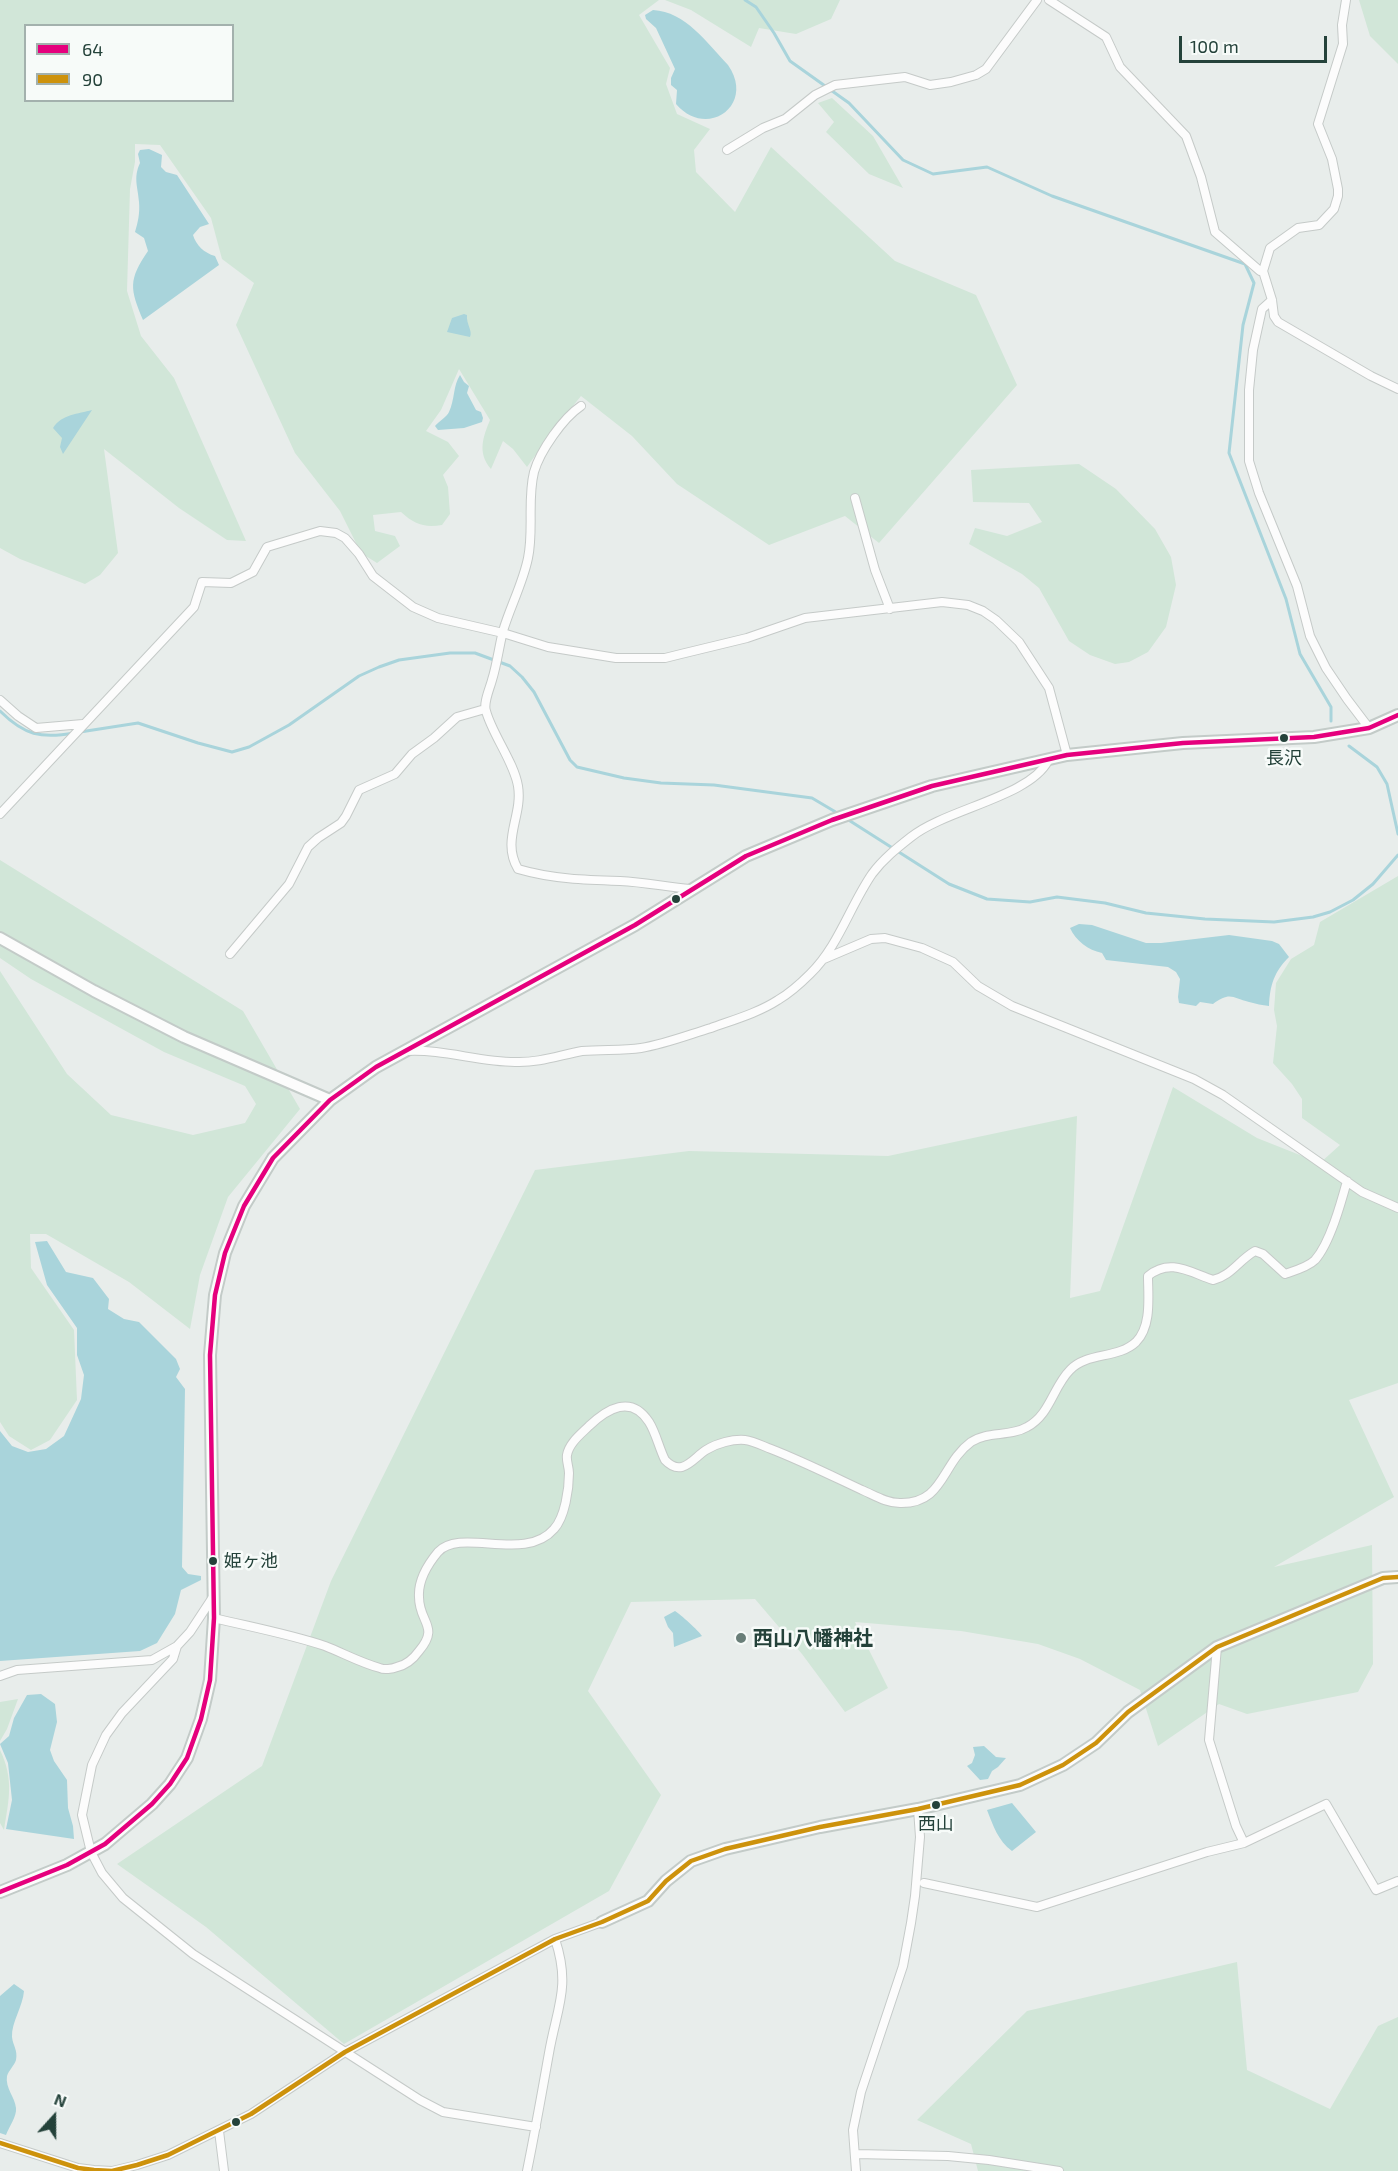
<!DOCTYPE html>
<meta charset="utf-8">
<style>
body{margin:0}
#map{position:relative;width:1398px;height:2171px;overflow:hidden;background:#e8edeb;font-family:"Exo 2",sans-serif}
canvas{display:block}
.legend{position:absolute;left:24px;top:24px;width:210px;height:78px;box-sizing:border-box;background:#f7fbf9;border:2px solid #a3b1ad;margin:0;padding:8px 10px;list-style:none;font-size:18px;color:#24423a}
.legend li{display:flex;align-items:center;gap:12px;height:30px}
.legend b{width:30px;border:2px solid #a3b1ad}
.north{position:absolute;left:24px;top:2087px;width:60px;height:60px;-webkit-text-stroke:4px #f7fbf9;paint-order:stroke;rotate:21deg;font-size:16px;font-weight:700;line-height:24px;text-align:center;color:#24423a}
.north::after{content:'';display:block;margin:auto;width:21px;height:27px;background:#24423a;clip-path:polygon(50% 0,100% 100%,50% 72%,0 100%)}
.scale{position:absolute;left:1179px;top:36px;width:148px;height:27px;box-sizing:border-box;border:3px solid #24423a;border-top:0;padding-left:8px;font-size:18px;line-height:21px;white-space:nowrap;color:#24423a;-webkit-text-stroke:4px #f7fbf9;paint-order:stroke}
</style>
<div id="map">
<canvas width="1398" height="2171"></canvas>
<ul class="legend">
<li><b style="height:8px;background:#e5007d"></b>64</li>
<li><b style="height:8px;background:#cd920c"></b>90</li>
</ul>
<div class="north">N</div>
<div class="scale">100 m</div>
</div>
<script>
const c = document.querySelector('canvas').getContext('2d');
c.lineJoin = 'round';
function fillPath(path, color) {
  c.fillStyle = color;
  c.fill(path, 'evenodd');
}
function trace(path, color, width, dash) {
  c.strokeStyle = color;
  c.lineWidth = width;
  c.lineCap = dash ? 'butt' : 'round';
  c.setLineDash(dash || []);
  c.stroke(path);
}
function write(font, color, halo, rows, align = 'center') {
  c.font = font + ' "Exo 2","Noto Sans JP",sans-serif';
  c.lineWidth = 5;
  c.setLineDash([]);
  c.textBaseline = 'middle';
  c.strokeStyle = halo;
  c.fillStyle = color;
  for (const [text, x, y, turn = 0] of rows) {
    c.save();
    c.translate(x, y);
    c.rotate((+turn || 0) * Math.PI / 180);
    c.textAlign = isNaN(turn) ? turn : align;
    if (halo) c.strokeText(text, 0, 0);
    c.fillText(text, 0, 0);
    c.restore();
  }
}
fillPath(new Path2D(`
 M0,0H659L639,15L670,68L666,84L677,114L710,129L694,150L696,172L735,212L771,147L895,261L976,295L1017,385L879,543L845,516L769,545L677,484L632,436L581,396L551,433L527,467L513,449L503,441L491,469C477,453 483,437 490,420L459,369L441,410L426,431L448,442L459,456L443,475L448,487L450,514L442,525C424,528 414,524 401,512L373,515L375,531L395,536L400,546L377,563L361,553L340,511L295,453L236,325L254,283L222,259L211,218L160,145L135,144V162L130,189L127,291L141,336L174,378L246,541L227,540L179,508L104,449L118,553L100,575L85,584L20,559L0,548ZM26,26H232V100H26Z
 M665,0H840L831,19L796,34L759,28L751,47L691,10Z
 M1359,0H1398V64L1370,36Z
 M832,98L873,136L903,188L869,174L826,132L834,122L818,103Z
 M1079,464L1116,489L1155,529L1171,557L1176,585L1166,627L1148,652L1129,662L1115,664L1090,655L1069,641L1039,588L1022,574L969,544L975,528L1007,536L1042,522L1029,503L973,502L971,470Z
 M0,860L243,1011L300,1109L228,1197L200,1275L190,1329L129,1282L46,1234H30L31,1268L74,1330L77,1400L50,1440L31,1450L9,1436L0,1422V971L67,1074L111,1115L193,1135L245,1123L256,1104L245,1086L164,1052L31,979L0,958Z
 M1398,876V1383L1349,1400L1394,1497L1274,1567L1372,1545L1373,1664L1358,1692L1247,1714L1219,1704L1158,1746L1140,1690L1080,1659L1038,1644L961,1631L855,1622L888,1688L845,1712L802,1654L755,1599L631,1602L588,1691L661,1795L609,1891L344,2044L206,1927L117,1864L262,1766L331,1581L535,1170L689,1151L888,1156L1077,1116L1070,1298L1100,1291L1173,1087L1257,1138L1320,1163L1340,1145L1302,1118V1099L1292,1084L1273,1063L1277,1026L1274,1010L1276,983L1291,959L1314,945L1320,922Z
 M18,1699L7,1729L0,1741V1702Z
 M0,1750C14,1779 9,1799 4,1830L0,1823Z
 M1237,1962L1247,2070L1330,2109L1378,2026L1398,2017V2171H978L971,2144L917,2120L1027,2011Z`), '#d1e6d8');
fillPath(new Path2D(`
 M653,10C686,12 706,42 728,65C756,105 707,140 676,104L677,90L671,85V78L675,69L656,28L646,19L645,15Z
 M149,149L162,155L161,167L166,172L177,175L209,224L200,227L193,235C196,245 204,253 215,256L219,265L143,320C130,289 128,280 148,251L144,238L135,232C138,222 140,213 139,202C138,187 133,178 140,163L138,154L140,150Z
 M464,314L467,315C466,324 473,331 470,337L447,332L452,318Z
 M460,375L464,382L469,386L467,393L476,410L481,412L483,418L482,422L464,428L438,430L435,426C439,421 447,417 449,412C455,399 453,386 460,375Z
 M92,410L63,454L60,447L62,438L53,428C62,414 78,414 92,410Z
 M1079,924L1092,925L1146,943H1161L1229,935L1272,941L1279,944L1289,957C1274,972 1270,985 1269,1006C1262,1005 1256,1004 1249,1002C1233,998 1230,991 1213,1004L1200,1002L1196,1006L1179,1003L1178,997L1180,979L1176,972L1168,967L1106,960L1102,953C1088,950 1076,941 1070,928Z
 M47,1241L66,1272L93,1278L109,1299L108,1309L124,1319L139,1322L176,1359L180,1369L176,1377L185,1389L182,1567L188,1574L201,1576V1580L181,1590L175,1614L157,1643L140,1651L0,1661V1431L12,1446L28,1452L46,1449L64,1436L81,1399L84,1375L77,1355V1328L47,1285L35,1242Z
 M675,1611C680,1614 699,1631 702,1636L674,1647L673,1633L668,1627L664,1617Z
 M41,1694L55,1704L57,1722L50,1750L54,1761L67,1780L68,1808L73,1826L74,1839L6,1829L12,1800L8,1763L0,1744L9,1736L14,1718L27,1695Z
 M984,1746L996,1757L1006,1758L998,1767L992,1771L988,1779L980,1780L967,1766L972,1763L975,1755L973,1747Z
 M1012,1803L1036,1832L1012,1851C998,1841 993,1825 987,1810Z
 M14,1984L24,1991C23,2006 11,2023 12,2037C13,2046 18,2050 16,2060C14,2066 9,2070 7,2076C5,2088 15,2097 16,2108C17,2116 9,2127 6,2135L0,2133V1996Z`), '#a9d4db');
trace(new Path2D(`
 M745,0L756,7L774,33L790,61L849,103L903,160L933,174L987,167L1052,196L1245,264L1254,283L1243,325L1229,453L1286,599L1300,654L1331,707V721
 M0,711C24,735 41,739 74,733
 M80,732L138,723L198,743L232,752L249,747L289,725L359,676L379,667L399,660L450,653H475L510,666L522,677L534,692L570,760L577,767L624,778L661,783L714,785L812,798L839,814
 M1349,746L1377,767L1387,784L1398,834
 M847,819L949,884L987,899L1030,902L1057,897L1105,903L1146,913L1205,919L1274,922L1313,917L1330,912L1353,900L1373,884L1398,855`), '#a9d4db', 3);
const street = new Path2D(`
 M1049,0L1106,37L1120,67L1186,136L1201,177L1215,232L1260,271H1263
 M1346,0L1342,25L1343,44L1318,124L1332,159L1338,189V196L1334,209L1319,225L1298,228L1270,248L1263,271L1272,300L1274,316L1278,322L1371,376L1398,389
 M727,150L763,128L785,119L815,95L835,85L905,77L930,85L951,82L976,75L986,69L1037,0
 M1272,300L1262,309L1253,350L1249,390V461L1259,493L1297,586L1310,636L1326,668L1347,699L1369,728
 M581,406C563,418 540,451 534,472C527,500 534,530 528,558C523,583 510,607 503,631C499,647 497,664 492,680C490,688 483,703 486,711C492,734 514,762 518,786C523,816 501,840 518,869C552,879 586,880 620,881C644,882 667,887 690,889
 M855,498L875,570L890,609
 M0,700L18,716L36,728L83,724
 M0,814L194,607L202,582L231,583L253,572L267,547L320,531L336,533L345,538L359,554L373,576L413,607L438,618L503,633L548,647L616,658H665L681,654L747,638L805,618L942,602L968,605L983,611L996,620L1019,642L1049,688L1067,755
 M230,954L289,884L308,847L318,838L341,823L346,816L359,790L395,774L412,754L434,738L457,717L485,709
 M824,959L871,939L885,938L922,948L953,962L978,986L1012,1006L1194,1079L1223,1095L1362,1192L1398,1208
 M407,1051C443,1049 479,1062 515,1062C539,1063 560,1055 582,1051C602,1049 622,1051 641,1048C665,1044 688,1035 711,1028C733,1020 758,1013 778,1000C790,993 800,984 810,974C838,947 850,906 872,874C883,859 897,848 911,837C946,809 1029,797 1048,761
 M214,1618C251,1627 289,1634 325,1646C343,1653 361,1663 380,1668C384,1670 392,1669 397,1667C406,1665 414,1658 419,1651C440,1626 419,1623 419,1597C418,1581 428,1564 438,1552C461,1527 525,1563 554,1529C565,1517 569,1489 569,1473C569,1467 566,1461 567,1455C569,1443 581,1434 589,1426C607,1409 631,1394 649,1422C656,1433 659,1448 665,1460C682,1478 693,1458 706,1450C717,1443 733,1439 745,1440C753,1441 763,1446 771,1449C802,1461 832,1476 862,1490C874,1495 886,1503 900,1503C944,1504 941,1464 971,1442C987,1431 1010,1437 1027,1427C1050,1415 1053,1387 1070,1370C1087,1352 1118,1359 1136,1342C1152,1326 1148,1296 1148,1276C1170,1258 1189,1272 1213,1280C1231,1276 1239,1260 1255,1251L1263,1254L1285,1274C1294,1271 1308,1267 1315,1260C1330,1243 1341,1203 1347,1181
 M177,1646L173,1659L122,1713L106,1735L92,1765L82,1815L91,1852L102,1873L123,1898L193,1954L420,2100L443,2112L536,2127
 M1217,1647L1209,1740L1236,1826L1244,1843
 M0,1676L17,1670L152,1660L177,1646L190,1632L213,1597
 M924,1883L1037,1907L1207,1852L1244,1843L1326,1804L1376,1890L1398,1881
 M219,2131L224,2171
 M0,2143L78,2168L94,2170L112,2171L137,2165L168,2155L251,2114L345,2052L555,1939L602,1922
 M856,2154L948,2156L989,2160L1059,2171
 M527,2171C535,2132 542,2092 549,2053C557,2007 571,1987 555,1939
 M856,2171L853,2130L861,2092L903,1966L911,1923L915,1896L920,1837L918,1809`);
const secondary = new Path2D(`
 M0,938L94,991L184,1037L330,1100
 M0,1892L67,1865L105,1844L152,1804L170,1784L187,1758L201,1719L210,1680L214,1618L210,1355L215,1295L225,1253L244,1206L273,1158L330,1100L376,1067L635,925L746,856L832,820L932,786L1067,755L1183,743L1314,737L1369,728L1398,715
 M602,1922L648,1901L666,1881L691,1861L725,1849L820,1827L918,1809L1020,1785L1063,1765L1096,1743L1128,1712L1217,1647L1383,1578L1398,1577`);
trace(street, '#c5cac8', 10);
trace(secondary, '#c3cbc8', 14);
trace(street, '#fcfcfc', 8);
trace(secondary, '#fcfcfc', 10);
trace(new Path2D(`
 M0,1892L67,1865L105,1844L152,1804L170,1784L187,1758L201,1719L210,1680L214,1618L210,1355L215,1295L225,1253L244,1206L273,1158L330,1100L376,1067L635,925L746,856L832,820L932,786L1067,755L1183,743L1314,737L1369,728L1398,715`), '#e5007d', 4.5);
trace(new Path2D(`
 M0,2143L78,2168L94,2170L112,2171L137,2165L168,2155L251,2114L345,2052L555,1939L602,1922L648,1901L666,1881L691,1861L725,1849L820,1827L918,1809L1020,1785L1063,1765L1096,1743L1128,1712L1217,1647L1383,1578L1398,1577`), '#cd920c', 4.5);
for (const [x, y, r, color] of [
 [1284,738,5,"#24423a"],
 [676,899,5,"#24423a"],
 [213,1561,5,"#24423a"],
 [741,1638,6,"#697e78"],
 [936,1805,5,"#24423a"],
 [236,2122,5,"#24423a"]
]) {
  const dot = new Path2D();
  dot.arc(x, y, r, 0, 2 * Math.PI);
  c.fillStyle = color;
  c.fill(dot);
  trace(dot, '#f7fbf9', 2);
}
write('18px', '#24423a', '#f7fbf9', [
 ["長沢",1284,758],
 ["姫ヶ池",224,1561,"left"],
 ["西山",936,1824]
]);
write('bold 20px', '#24423a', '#f7fbf9', [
 ["西山八幡神社",753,1638]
], 'left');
</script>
